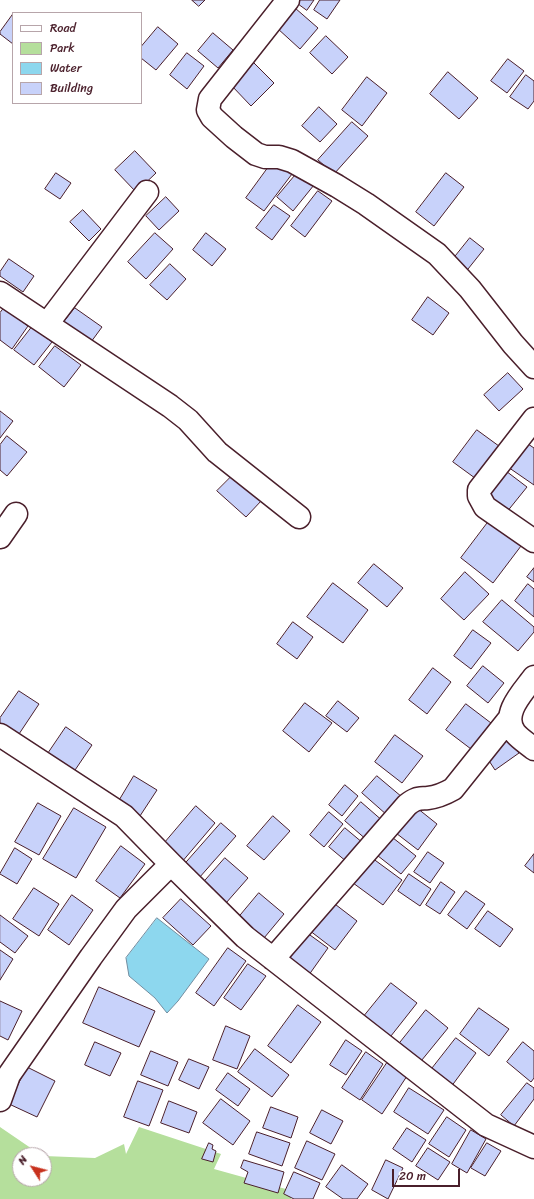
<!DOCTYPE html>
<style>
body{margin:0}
#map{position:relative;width:534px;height:1199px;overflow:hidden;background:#fff;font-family:Sriracha,sans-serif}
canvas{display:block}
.legend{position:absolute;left:12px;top:12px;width:130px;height:92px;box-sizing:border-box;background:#fff;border:1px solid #b7a5aa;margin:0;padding:5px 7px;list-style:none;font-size:12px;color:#4a1f2b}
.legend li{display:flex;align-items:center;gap:8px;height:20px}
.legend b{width:20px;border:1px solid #b7a5aa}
.north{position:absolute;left:12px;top:1147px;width:40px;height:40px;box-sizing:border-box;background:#fff;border:1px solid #b7a5aa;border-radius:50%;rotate:306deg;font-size:11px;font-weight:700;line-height:16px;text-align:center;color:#4a1f2b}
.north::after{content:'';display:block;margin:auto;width:14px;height:18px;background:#c8321e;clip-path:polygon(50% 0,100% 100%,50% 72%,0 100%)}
.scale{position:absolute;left:392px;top:1169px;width:68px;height:18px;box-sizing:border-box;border:2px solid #4a1f2b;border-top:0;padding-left:5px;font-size:12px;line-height:14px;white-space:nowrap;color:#4a1f2b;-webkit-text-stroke:3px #fff;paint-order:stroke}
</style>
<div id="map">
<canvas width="534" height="1199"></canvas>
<ul class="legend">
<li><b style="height:5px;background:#fff"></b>Road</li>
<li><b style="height:11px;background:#b5df9c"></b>Park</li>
<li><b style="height:11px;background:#8dd7ee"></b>Water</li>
<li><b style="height:11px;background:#c8d2fa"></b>Building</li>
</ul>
<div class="north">N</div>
<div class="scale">20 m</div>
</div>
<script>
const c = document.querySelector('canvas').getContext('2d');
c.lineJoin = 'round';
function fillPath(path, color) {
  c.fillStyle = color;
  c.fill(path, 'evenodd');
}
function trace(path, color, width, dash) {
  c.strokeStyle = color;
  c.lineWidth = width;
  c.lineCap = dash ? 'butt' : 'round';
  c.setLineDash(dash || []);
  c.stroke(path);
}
fillPath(new Path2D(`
 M0,1127L41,1155H20V1179H44V1156L95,1158L124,1144L126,1154L139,1127L221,1154L214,1169L293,1191L291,1199H0Z`), '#b5df9c');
const water = new Path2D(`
 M157,918L209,959L178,1001L167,1013L155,998L129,976L126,958Z`);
fillPath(water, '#8dd7ee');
trace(water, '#728da0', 1);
const building = new Path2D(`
 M192,0H205L199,6Z
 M293,0H314L307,10Z
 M320,0H340L327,19L314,10Z
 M295,8L318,28L300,49L277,28Z
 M13,14V44L0,34V32Z
 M158,27L178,44L156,70L141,58V47Z
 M213,33L233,50L218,68L198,51Z
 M326,36L348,57L332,74L310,53Z
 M187,53L204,66L187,89L170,75Z
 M508,59L524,71L507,93L491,81Z
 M253,62L274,83L251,106L231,85Z
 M448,72L478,98L459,119L430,94Z
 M526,75L534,81V101L528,109L510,97Z
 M367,77L387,93L362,126L342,110Z
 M319,107L337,124L320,142L302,126Z
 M352,122L368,136L334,174L318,160Z
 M135,151L156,173L136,192L115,170Z
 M273,161L292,174L264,211L246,198Z
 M298,172L314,185L293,211L277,197Z
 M56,173L71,183L60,199L45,189Z
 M446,173L464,187L434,226L416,212Z
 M318,191L332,201L305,237L291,226Z
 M166,197L179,211L159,230L146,216Z
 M274,205L290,216L272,240L256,228Z
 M83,210L101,229L89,241L70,222Z
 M155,233L173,249L146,279L128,262Z
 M206,233L226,249L212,266L193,250Z
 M470,238L484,249L464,274L450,263Z
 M9,259L34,276L23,292L0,276V272Z
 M170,264L186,279L167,300L150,285Z
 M428,297L449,313L433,335L412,320Z
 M4,308L28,326L12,349L0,340V313Z
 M75,308L102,327L91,342L64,322Z
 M32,327L52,342L34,365L14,350Z
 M55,346L81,365L64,387L39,367Z
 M508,373L523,389L499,411L484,395Z
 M0,411L13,421L0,438Z
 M477,430L503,449L479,481L453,462Z
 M7,436L27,452L7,476L0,470V445Z
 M522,440L534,448V485L505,465Z
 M502,468L527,487L506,513L481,493Z
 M234,474L262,500L246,517L217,491Z
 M489,521L521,546L493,583L461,558Z
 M374,564L403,588L387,607L358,583Z
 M534,568V582L527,577Z
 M465,572L489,594L464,620L441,599Z
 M333,583L368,610L343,643L307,617Z
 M528,584L534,589V617L515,601Z
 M502,600L534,627V632L518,651L483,622Z
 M293,622L313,637L297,659L277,644Z
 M473,630L491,643L471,669L454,656Z
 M483,666L504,683L488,703L467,686Z
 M433,668L451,682L427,714L409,700Z
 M19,691L39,704L15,740L0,730V718Z
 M338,701L359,718L347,732L326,716Z
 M305,703L332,723L309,752L283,731Z
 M466,704L491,723L471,749L446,730Z
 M66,727L92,745L71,776L45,758Z
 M395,735L423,756L402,783L375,762Z
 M507,737L519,753L495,770L484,753Z
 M134,776L157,790L138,819L116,806Z
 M377,776L402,797L387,815L362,793Z
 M345,785L358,796L342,816L329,805Z
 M361,802L384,822L368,841L345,821Z
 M38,803L61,816L39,855L15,842Z
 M412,804L437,824L418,850L392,830Z
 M196,806L215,823L181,863L162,846Z
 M74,808L106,827L76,878L43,859Z
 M329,812L343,824L324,847L310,835Z
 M273,816L290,831L264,860L247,846Z
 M221,823L236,836L199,878L184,865Z
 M345,828L363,843L347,862L329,847Z
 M388,834L416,856L401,874L373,852Z
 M121,846L145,864L120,898L96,881Z
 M15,848L32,859L17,884L0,874Z
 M428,852L444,863L430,883L414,872Z
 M534,854V873L525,866Z
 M368,855L402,880L383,905L349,880Z
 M225,858L248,878L226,903L203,883Z
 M409,874L431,889L420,906L398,891Z
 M441,882L455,892L440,914L426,905Z
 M34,888L59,904L39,936L13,919Z
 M466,891L485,904L467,929L448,915Z
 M259,893L284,914L264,938L239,917Z
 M72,895L93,910L69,945L48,930Z
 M327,898L357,921L335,950L305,927Z
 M181,899L211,926L193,945L163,918Z
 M488,911L513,929L500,947L475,929Z
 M0,915L28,936L15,953L0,942Z
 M303,930L328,948L306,979L281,960Z
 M228,948L246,961L214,1006L196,993Z
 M0,950L13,959L0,980Z
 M248,964L266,976L241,1010L224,998Z
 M391,983L417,1003L387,1041L361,1020Z
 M99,987L155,1011L139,1047L83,1023Z
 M0,1001L22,1011L8,1040L0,1036Z
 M298,1005L321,1022L291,1063L268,1046Z
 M479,1008L509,1029L489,1056L460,1034Z
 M426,1010L448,1028L417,1066L395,1049Z
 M226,1026L250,1036L237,1069L213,1060Z
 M456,1038L476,1053L448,1091L427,1075Z
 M346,1040L362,1051L346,1075L330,1065Z
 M95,1042L121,1053L110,1076L85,1065Z
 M523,1042L534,1051V1078L531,1082L507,1062Z
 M255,1049L289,1075L272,1097L238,1072Z
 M151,1051L178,1062L168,1086L141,1075Z
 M366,1052L383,1064L360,1100L342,1088Z
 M189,1059L209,1067L199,1089L179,1080Z
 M387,1063L407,1076L382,1114L362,1100Z
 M27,1067L55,1081L37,1117L9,1104Z
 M228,1073L250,1089L238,1106L216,1090Z
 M138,1081L163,1090L149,1126L124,1117Z
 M527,1083L534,1088V1099L514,1126L501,1115Z
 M409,1088L444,1110L428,1134L394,1112Z
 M221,1099L250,1121L233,1145L203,1123Z
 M169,1101L197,1112L189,1133L161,1123Z
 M271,1107L298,1117L291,1138L263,1128Z
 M322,1110L343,1121L331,1144L310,1133Z
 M447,1117L466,1130L449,1157L429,1144Z
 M407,1128L426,1140L412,1162L393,1149Z
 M471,1130L486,1139L467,1173L452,1164Z
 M257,1132L290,1143L282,1166L249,1154Z
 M307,1141L335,1154L322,1180L295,1168Z
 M209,1143L213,1145L212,1149L216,1151L213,1162L202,1159Z
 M487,1143L501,1151L485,1176L471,1168Z
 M428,1148L450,1162L438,1180L416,1166Z
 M244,1160L284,1172L278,1193L244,1183L248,1172L241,1168Z
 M386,1160L403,1168L388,1199L372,1190Z
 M342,1165L368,1184L357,1199H343L326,1187Z
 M294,1172L320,1183L313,1199H294L284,1194Z`);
fillPath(building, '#c8d2fa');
trace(building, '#4a1f2b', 1);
const minor = new Path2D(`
 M288,0L210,99L208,110L212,117L234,137L256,154L265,157H279L292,161L337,186L366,204L437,254L470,289L513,344L534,367
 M0,293L170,406L188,420L217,452L299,517
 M47,324L147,192
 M534,419L479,490V496L485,507L534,541
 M0,537L16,514
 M534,677C524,691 500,714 515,733C520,739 528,744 534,749
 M0,735L124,816L171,864L245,937L486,1125L534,1147
 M273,959L407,805C416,798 417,799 428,798C437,797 446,793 453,789L509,719
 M0,1100L9,1075L91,957L126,909L171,864`);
trace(minor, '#4a1f2b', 25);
trace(minor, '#fff', 22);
</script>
